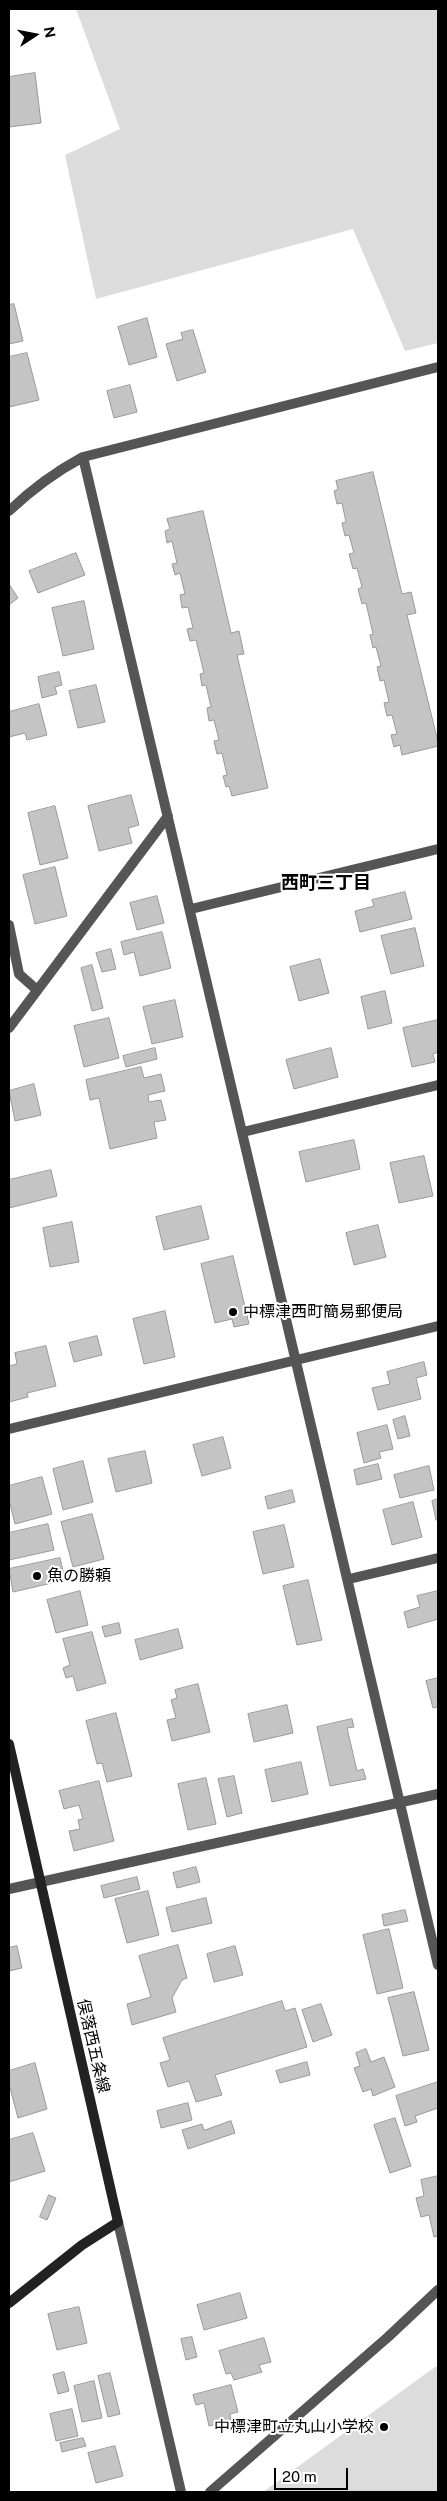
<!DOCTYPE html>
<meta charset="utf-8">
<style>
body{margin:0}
#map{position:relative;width:447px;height:2501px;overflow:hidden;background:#fff;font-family:"Public Sans",sans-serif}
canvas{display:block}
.frame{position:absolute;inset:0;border:10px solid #000;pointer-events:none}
.north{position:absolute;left:10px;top:10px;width:50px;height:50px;-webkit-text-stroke:4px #fff;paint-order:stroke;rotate:79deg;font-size:14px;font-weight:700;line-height:20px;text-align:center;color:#000}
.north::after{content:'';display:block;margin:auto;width:18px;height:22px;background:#000;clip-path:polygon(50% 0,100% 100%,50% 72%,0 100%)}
.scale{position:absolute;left:274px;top:2468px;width:74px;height:22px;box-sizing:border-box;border:2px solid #000;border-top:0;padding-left:6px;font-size:15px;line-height:18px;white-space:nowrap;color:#000;-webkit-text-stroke:4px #fff;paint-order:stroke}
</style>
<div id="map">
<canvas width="447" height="2501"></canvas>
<div class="frame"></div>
<div class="north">N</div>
<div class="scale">20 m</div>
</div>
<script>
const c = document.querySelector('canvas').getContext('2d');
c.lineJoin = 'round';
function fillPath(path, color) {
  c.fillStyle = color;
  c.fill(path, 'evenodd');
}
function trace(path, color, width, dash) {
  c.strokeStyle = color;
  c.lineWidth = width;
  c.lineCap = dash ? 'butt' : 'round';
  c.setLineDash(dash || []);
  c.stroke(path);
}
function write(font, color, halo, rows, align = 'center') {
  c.font = font + ' "Public Sans","Noto Sans JP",sans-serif';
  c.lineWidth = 4;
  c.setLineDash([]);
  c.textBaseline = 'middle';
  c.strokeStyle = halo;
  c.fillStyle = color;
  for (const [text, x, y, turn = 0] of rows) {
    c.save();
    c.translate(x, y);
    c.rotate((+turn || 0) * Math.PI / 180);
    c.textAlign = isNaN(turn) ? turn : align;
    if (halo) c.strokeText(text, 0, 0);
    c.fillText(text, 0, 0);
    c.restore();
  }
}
fillPath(new Path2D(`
 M76,9H438V343L405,351L353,229L96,299L65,155L120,129Z
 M435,2367H438V2492H263Z`), '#dcdcdc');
const building = new Path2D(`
 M35,73L41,123L9,127V77Z
 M14,304L23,341L9,344V305Z
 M147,318L157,357L129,365L118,327Z
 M193,330L206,372L177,381L166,344L183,339L181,333Z
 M27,353L39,400L9,407V357Z
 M130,385L137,412L114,418L107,391Z
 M373,472L402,594L411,592L416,613L407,615L438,742V746L402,755L400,745L394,747L391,735L397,734L392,715L387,716L384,703L389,702L384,680L380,681L377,667L381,666L376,647L373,648L370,635L373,634L366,603L362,604L358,589L362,587L357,568L353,569L349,554L354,553L349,535L345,536L342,523L346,522L342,503L337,504L334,491L338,489L336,481Z
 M203,511L231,633L239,631L244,654L237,655L268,788L232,796L229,786L226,787L223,776L227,775L222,753L217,754L214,741L219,740L214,720L209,721L207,708L211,707L206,685L202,686L200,674L204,673L196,640L190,641L187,629L193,628L188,607L182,608L180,595L185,594L180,573L175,575L172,564L177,563L172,541L167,543L165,531L170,529L167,519Z
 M76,553L85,575L38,593L29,571Z
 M9,584L18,598L9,605Z
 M84,601L94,649L63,656L52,608Z
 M59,672L62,685L55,687L57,694L42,698L38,677Z
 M96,685L105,722L78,728L69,691Z
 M39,704L47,735L27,740L25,733L9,737V712Z
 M131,795L139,825L128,828L132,843L99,851L88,806Z
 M55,806L68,858L40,865L28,813Z
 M55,867L67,916L35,924L23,875Z
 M405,892L412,919L360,932L355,911L374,906L372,900Z
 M157,896L164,923L137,930L130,903Z
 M415,928L424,966L391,974L381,936Z
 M162,932L171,968L140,976L134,952L124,955L121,942Z
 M111,949L116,969L102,972L96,953Z
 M320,959L329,993L299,1001L290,967Z
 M92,965L103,1008L92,1011L81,968Z
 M385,991L392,1023L368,1029L361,997Z
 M175,1000L183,1037L152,1044L143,1007Z
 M109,1018L119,1058L84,1067L74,1026Z
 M438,1020V1052L433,1054L435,1062L412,1067L403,1028Z
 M155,1048L157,1059L126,1067L123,1056Z
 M331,1048L338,1077L294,1089L286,1060Z
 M141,1067L144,1078L161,1074L165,1091L148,1095L149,1102L161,1100L166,1120L154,1122L157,1138L110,1149L99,1098L90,1100L86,1080Z
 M34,1084L41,1115L15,1121L9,1091Z
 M354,1140L360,1169L306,1182L299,1152Z
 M424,1156L433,1196L399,1203L390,1163Z
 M51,1170L57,1196L9,1208V1180Z
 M201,1206L209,1239L164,1250L156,1217Z
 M72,1222L79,1262L50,1267L43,1228Z
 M378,1225L386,1257L354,1265L346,1233Z
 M233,1256L249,1324L234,1327L232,1319L215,1323L201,1264Z
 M165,1311L175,1357L144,1364L133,1319Z
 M97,1336L102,1355L74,1362L69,1343Z
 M46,1346L56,1386L27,1393L28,1397L9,1402V1366L17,1364L15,1353Z
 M424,1362L427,1375L416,1378L421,1399L378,1410L372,1388L390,1384L387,1372Z
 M405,1416L410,1436L398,1439L393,1420Z
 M387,1425L393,1449L379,1452L381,1458L364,1463L357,1433Z
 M223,1437L231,1468L202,1476L193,1445Z
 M145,1451L152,1483L116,1492L108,1459Z
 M83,1461L93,1502L63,1510L53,1469Z
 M378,1464L382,1479L357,1485L354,1470Z
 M429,1466L434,1490L400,1498L394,1475Z
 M42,1477L52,1514L15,1524L9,1500V1486Z
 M292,1490L295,1502L268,1509L265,1497Z
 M438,1499V1520H436L432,1501Z
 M413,1502L422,1537L392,1545L383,1510Z
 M92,1514L104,1559L73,1567L61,1522Z
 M48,1524L54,1550L9,1560V1533Z
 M284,1525L294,1567L263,1574L253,1532Z
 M60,1558L65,1580L13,1592L9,1569Z
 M308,1580L322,1640L297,1645L283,1586Z
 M80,1591L88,1625L56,1633L47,1600Z
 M438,1591V1619L408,1628L404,1612L420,1607L417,1596Z
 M119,1623L121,1633L105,1637L102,1627Z
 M178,1629L183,1648L140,1660L135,1640Z
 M92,1632L106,1683L77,1691L73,1676L66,1678L63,1668L70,1665L63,1639Z
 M438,1678V1707L433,1708L426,1681Z
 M198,1684L210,1732L172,1741L167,1720L176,1718L171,1700L177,1698L175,1690Z
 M287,1705L293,1733L254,1742L248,1714Z
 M116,1713L132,1776L107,1782L102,1763L97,1764L86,1721Z
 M352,1719L354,1727L347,1728L357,1771L363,1769L366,1779L330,1786L317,1727Z
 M301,1762L308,1794L272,1802L265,1770Z
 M234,1776L242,1813L227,1817L218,1779Z
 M206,1778L216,1824L188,1830L178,1784Z
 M99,1781L114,1841L74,1851L69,1831L80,1829L78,1820L83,1819L79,1805L64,1809L59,1791Z
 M196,1867L200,1882L177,1888L173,1873Z
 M137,1877L140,1889L104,1898L101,1886Z
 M148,1891L159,1935L127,1943L115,1899Z
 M206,1898L212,1923L172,1932L166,1908Z
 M405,1910L408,1921L384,1926L382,1915Z
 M389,1929L403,1988L377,1994L363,1935Z
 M178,1945L187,1978L182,1980L172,1998L176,2012L132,2025L127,2004L151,1997L139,1956Z
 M17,1946L22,1968L9,1971V1948Z
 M235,1946L243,1975L214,1982L207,1954Z
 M414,1992L429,2050L403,2056L388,1998Z
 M282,2001L285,2011L295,2008L307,2047L215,2075L222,2095L196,2102L189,2081L168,2087L160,2063L170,2060L163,2038Z
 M321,2004L332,2035L313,2042L302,2010Z
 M366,2049L371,2062L384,2057L395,2087L373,2096L371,2089L363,2092L354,2068L360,2066L356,2053Z
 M307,2062L310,2075L280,2083L276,2071Z
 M35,2063L47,2109L18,2118L9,2084V2071Z
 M438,2082V2108L415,2116L417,2122L405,2126L396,2096Z
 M188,2103L192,2120L161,2128L157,2111Z
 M395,2118L411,2166L390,2173L374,2125Z
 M231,2121L235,2133L188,2149L182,2130L202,2124L204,2130Z
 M33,2133L45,2171L9,2182V2140Z
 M438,2176V2236L434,2237L429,2215L421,2217L416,2198L424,2196L421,2180Z
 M49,2195L56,2198L47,2220L40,2217Z
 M240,2293L247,2318L204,2330L197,2305Z
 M79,2307L87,2343L57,2350L48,2314Z
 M192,2337L197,2357L186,2360L181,2339Z
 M264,2338L271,2362L259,2365L262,2372L234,2380L231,2373L226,2374L219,2351Z
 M64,2372L69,2391L58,2394L53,2375Z
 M110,2373L120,2414L108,2417L98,2376Z
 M94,2381L102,2418L82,2422L74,2386Z
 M231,2385L238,2412L230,2414L231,2420L209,2426L204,2403L196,2405L193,2395Z
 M72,2409L78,2436L56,2441L50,2414Z
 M83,2438L86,2446L62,2452L60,2443Z
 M115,2446L123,2476L96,2483L88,2453Z`);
fillPath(building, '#c4c4c4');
trace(building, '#999', 1);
trace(new Path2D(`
 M83,457L438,1965
 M9,511C32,489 55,472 83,457L438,367
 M191,909L438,849
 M9,925L19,974L37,990
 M9,1028L168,816
 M243,1132L438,1085
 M9,1429L438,1326
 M349,1579L438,1558
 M9,1889L438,1794
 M210,2492L388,2337L438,2290`), '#555', 10);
trace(new Path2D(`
 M118,2222L181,2492`), '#555', 10);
trace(new Path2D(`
 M9,1744L118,2222L82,2245L9,2303`), '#222', 10);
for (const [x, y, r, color] of [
 [233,1312,5,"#000"],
 [37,1576,5,"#000"],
 [384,2427,5,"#000"]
]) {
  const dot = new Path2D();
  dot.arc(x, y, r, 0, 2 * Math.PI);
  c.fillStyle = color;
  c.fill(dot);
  trace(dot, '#fff', 2);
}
write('16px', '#000', '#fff', [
 ["中標津西町簡易郵便局",243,1312],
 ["魚の勝頼",47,1576],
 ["中標津町立丸山小学校",374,2427,"right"]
], 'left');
write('16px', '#000', '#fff', [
 ["俣落西五条線",93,2046,77]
]);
write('bold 18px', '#000', '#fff', [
 ["西町三丁目",326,883]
]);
</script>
